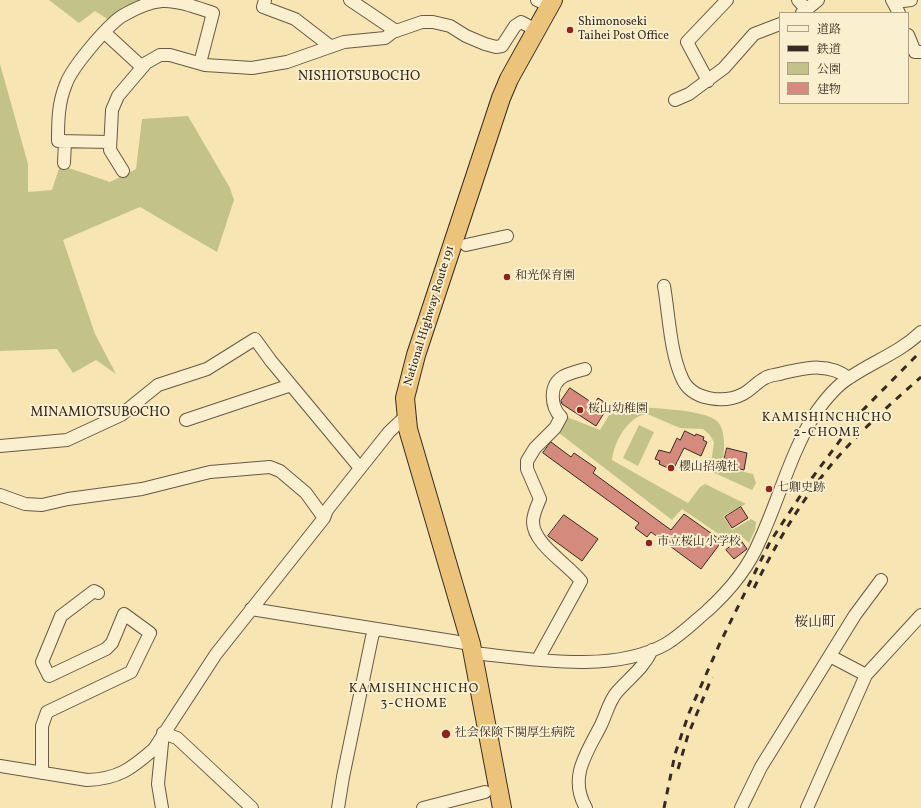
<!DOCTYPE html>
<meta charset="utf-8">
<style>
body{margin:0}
#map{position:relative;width:921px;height:808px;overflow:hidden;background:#f7e6b4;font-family:Vollkorn,"Noto Serif JP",serif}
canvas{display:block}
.legend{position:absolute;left:779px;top:12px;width:130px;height:92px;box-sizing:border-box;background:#faefce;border:1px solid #aca089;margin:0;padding:5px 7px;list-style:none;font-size:12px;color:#382a21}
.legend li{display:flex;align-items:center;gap:8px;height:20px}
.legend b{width:20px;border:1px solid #aca089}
</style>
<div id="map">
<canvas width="921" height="808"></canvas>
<ul class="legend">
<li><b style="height:5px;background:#faefce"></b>道路</li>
<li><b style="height:5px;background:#382a21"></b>鉄道</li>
<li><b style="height:11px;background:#c3c389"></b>公園</li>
<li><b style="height:11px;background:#d58a7e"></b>建物</li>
</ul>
</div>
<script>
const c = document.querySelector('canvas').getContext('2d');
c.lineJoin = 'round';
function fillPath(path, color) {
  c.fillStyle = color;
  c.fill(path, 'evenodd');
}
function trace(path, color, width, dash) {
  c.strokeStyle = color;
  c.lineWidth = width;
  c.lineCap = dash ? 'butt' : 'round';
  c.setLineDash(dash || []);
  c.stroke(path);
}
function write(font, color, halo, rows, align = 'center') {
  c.font = font + ' Vollkorn,"Noto Serif JP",serif';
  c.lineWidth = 4;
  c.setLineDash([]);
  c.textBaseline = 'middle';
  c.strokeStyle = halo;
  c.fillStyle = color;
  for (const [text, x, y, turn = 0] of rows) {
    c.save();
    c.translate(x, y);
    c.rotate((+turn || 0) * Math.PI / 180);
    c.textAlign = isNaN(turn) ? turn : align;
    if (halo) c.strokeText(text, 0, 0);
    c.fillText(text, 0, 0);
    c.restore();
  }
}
fillPath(new Path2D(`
 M49,0H151L109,20L95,11L79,23Z
 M0,64L28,164V192L52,190L60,165L110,182L136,169L142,119L188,116L230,188L234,200L217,252L140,207L63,240L95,334L116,374L96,360L73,373L57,349L0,351Z
 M620,406C640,408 706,408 718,422C727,433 724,455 722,467L753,474L756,483L752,490L710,471L714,442L709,434L703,429L680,428L647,414C628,416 614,442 612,460L688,503L700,487L705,484L746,504L723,516L732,530L751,519L756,522L755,530L749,543L740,535L729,541L682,509L672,520L559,433L567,417L600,430L611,412Z
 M639,425L654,432L638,466L623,458Z`), '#c3c389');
const building = new Path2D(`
 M570,388L594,404L598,398L609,405L596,426L562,404L561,401Z
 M685,431L695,436L696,434L704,437L703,440L707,442L701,456L684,448L674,468L672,466L670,469L659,464L660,461L655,459L659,450L670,453L677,438L680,440Z
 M551,442L571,457L574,453L596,468L593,473L671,530L684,514L722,541L701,569L651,532L647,537L635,528L639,523L543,453Z
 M727,448L747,453L744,470L723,465Z
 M741,507L748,518L732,528L725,517Z
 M564,515L598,539L582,561L548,536Z
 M740,539L747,549L734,559L726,550Z`);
fillPath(building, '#d58a7e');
trace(building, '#382a21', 1);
const minor = new Path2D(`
 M265,0L263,7L295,19L330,46
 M350,0L396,31
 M537,0L549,6
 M798,0L807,10
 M892,0L899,13
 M895,2L911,0
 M802,13L818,0
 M105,33L142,67
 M908,35L915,52H921
 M708,81L687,42L727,0
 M675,100L689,94L724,68L754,34L780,24
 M110,142L58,141C58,122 58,103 66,84C72,67 107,26 122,16C134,9 149,2 162,1C178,0 198,8 213,13L200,63
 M64,163L65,141
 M123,171L110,150L112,110L118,96L146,63L160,55H170L205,65L252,68L287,62L344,42L385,38L393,32L422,22H433L450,26L466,36L485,44L496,47L502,46L515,26L521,22L536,30
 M466,245L507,236
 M664,286C669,315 670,352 682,378C691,400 724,404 743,394C751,390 757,382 765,378C770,375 777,375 783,373C806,368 828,362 849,378
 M186,420L291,385
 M0,446L67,440L121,415L158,385L207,369L255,339L271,361L360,468
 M0,495L25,504L42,505L68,499L142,489L210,472L270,467L280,471L306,493L324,518
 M251,609L471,644
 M473,653C531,659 613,674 666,644C681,635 694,622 707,611C728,592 749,567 760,540C779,499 791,452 815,414C824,401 836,386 849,378C874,361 899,353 921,332
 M830,656L866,675
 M538,659L581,581C569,565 533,544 533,522C533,514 537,506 540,499L527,469V461L535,448L555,428L561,417C551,407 548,385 564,376C570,373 578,371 585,369
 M0,766L87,780C118,779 131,769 154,749L216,654L324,518L327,510L389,432L406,416
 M42,773V726L47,712L131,672L150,633L124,614L112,643L106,649L49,676L42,662L61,616L94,591L98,593
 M162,808L158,784L163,733L177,738L252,808
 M338,808L343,777L372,637L375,629
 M423,808L485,792
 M586,808C568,777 587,753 601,725C606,715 609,701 617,692C630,677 643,669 652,650
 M741,808L761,767L855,615L881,580
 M807,808L866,675L921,615`);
const highway = new Path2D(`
 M502,808L471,644L408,429L405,398L416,355L501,98L509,79L553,0`);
trace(minor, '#685946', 14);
trace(highway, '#382a21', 20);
trace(minor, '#faefce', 12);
trace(highway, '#ecc37a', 18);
trace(new Path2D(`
 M754,588C779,538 807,490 846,448C869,423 895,400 921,377
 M678,769L688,735L712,677
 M664,808L675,754L689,713L720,643L770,542L812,478L862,411L921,351`), '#382a21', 3, [7, 7]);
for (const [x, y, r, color] of [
 [570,30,4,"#8f2418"],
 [507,277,4,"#8f2418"],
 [580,410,4,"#8f2418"],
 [671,468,4,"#8f2418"],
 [769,489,4,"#8f2418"],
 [649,543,4,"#8f2418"],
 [446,734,5,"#8f2418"]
]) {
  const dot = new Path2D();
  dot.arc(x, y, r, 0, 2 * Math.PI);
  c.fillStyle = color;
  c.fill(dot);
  trace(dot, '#faefce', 1.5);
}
write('12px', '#382a21', '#faefce', [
 ["Shimonoseki",578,23],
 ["Taihei Post Office",578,37],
 ["和光保育園",515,277],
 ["桜山幼稚園",588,410],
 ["櫻山招魂社",679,468],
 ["七卿史跡",777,489],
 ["市立桜山小学校",657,543],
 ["社会保険下関厚生病院",455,734]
], 'left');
write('12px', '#382a21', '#faefce', [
 ["National Highway Route 191",430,316,-73]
]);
c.letterSpacing = '1px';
write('13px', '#382a21', '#faefce', [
 ["KAMISHINCHICHO",827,419],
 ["2-CHOME",827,434],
 ["KAMISHINCHICHO",414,690],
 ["3-CHOME",414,705]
]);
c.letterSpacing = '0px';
write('14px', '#382a21', '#faefce', [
 ["NISHIOTSUBOCHO",359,77],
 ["MINAMIOTSUBOCHO",100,413],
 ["桜山町",815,623]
]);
</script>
